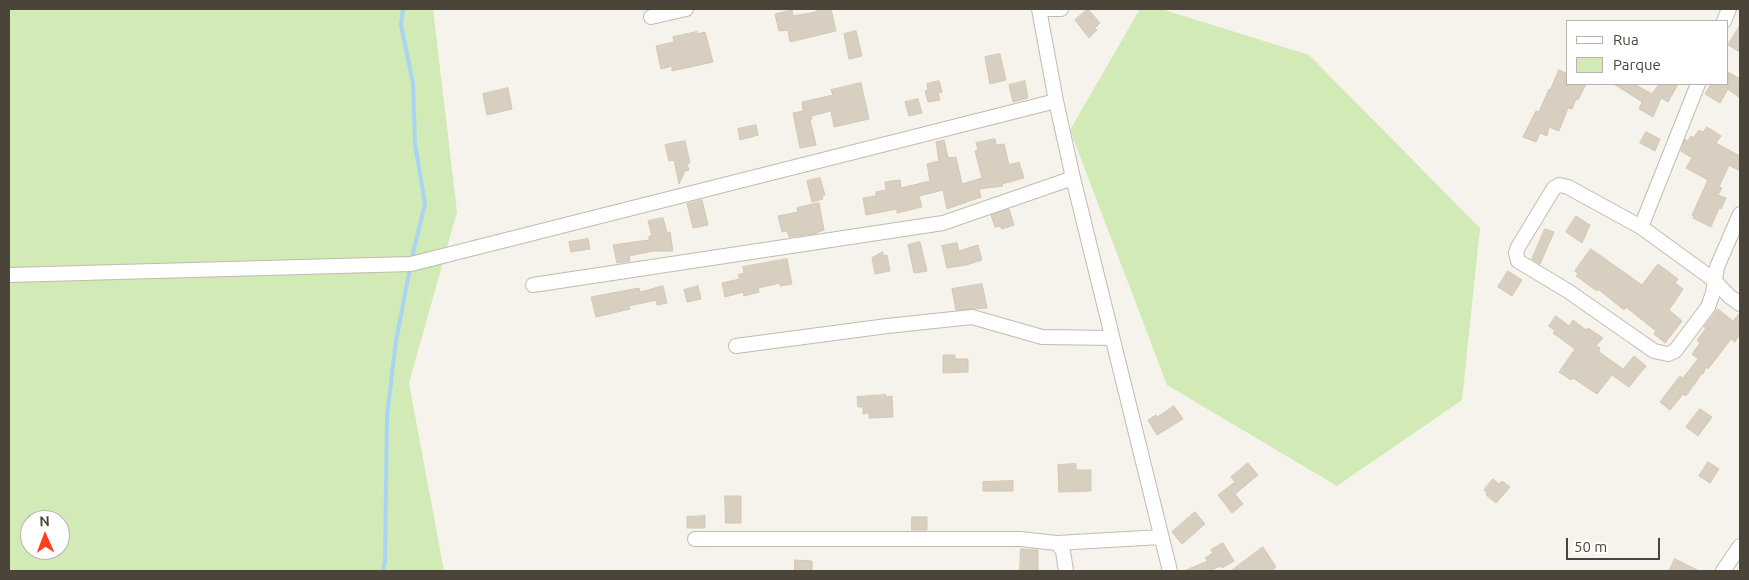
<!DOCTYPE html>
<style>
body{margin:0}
#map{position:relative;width:1749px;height:580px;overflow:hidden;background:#f6f3ec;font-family:Ubuntu,sans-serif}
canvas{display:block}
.frame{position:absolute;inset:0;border:10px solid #4b4439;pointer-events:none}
.legend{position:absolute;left:1566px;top:20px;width:162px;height:65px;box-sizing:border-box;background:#fff;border:1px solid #b7b4b0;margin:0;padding:6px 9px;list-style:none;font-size:15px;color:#4b4439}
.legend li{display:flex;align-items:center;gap:10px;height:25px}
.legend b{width:25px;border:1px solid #b7b4b0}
.north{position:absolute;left:20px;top:510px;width:50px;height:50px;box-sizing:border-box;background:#fff;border:1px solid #b7b4b0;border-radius:50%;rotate:358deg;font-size:14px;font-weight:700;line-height:20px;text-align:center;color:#4b4439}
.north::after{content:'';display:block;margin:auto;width:18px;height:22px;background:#fc3f1d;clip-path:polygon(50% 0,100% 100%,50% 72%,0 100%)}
.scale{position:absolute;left:1566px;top:538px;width:94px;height:22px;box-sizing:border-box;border:2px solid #4b4439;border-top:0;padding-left:6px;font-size:15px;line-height:18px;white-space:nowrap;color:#4b4439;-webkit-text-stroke:4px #fff;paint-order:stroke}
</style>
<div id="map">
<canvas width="1749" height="580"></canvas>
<div class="frame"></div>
<ul class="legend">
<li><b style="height:6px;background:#fff"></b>Rua</li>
<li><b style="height:14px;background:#d2eab5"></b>Parque</li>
</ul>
<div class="north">N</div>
<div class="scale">50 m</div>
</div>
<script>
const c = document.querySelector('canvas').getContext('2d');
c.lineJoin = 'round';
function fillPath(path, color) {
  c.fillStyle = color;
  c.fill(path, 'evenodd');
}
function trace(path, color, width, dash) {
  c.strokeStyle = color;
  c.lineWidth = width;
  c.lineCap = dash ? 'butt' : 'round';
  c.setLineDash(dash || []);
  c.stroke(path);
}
fillPath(new Path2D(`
 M9,9H433L457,212L409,383L444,571H9ZM30,520H60V550H30Z
 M1140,9H1161L1309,55L1480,228L1462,400L1337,486L1167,385L1070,130Z`), '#d2eab5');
trace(new Path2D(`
 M403,9L401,25L413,83L415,144L425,204L411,261
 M383,571L385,561L387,416L396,341L410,268`), '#a9d4f2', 4);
const building = new Path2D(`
 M816,9H831L836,31L790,42L788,30L779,31L775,14L792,10L793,16L816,12Z
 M1088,9L1100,23L1095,28L1097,30L1089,38L1075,20Z
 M1740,25V52L1728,45Z
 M856,31L862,56L849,59L844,34Z
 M697,32V34L705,32L713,62L672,71V66L661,69L656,46L674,42L673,37Z
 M1000,54L1006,80L990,84L985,57Z
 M1559,70L1568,74V84H1586L1578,100L1576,99L1572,109L1568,108L1559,131L1549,127L1547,136L1540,133L1536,142L1523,137L1536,111L1539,112L1549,89L1550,90Z
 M1728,72L1740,79V98L1728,89L1720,103L1705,94L1711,84H1728Z
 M939,81L942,92L938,93L940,100L928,102L925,91L928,90L927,84Z
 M1025,81L1028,98L1013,102L1009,85Z
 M861,83L869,119L834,127L831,111L811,116L812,119L810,120L816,145L800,148L793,113L803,111L802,102L833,95L831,90Z
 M1614,84H1634L1652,94L1659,84H1678L1668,102L1661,98L1653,117L1639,109L1642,102Z
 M508,88L512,109L487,115L483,94Z
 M918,99L922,113L909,116L905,102Z
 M756,125L758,135L740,140L738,129Z
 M1707,127L1721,136L1716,143L1740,156V171L1729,165L1719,187L1722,188L1718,195L1726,198L1721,209L1719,208L1711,227L1693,218L1694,216L1692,215L1708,180L1686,168L1692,158L1681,151L1685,139L1688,141L1691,136L1693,138L1699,130L1703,132Z
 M1646,132L1660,139L1655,151L1640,143Z
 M995,139L996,145L1004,144L1009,165L1019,162L1024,178L1002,184L1003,186L979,189L981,197L947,209L943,190L919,196L922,207L897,213V209L866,215L863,198L876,196V192L886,190L885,182L900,180L901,188L930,181L927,164L939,161L936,142L944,140L948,158L956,157L962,184L982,178L975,151L978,149L976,143Z
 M685,141L690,163L687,164L689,170L685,171L679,184L674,160L669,161L665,145Z
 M820,178L825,195L822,196L823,199L812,202L807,181Z
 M702,200L708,225L693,228L687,204Z
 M819,203L824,230L814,234L789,237L787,231L782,232L778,216L798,212L797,208Z
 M1009,209L1014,225L1002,229L1000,226L995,227L991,215Z
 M1576,216L1590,225L1582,243L1566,232Z
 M663,218L667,233L670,232L673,251H653L629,256L630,261L617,263L613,245L649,240V236H652L648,221Z
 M1545,229L1554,232L1540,264L1532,259Z
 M588,239L590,249L571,252L569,242Z
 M920,242L927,271L914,273L908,245Z
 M957,243L959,251L978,245L982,260L966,265L947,268L942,246Z
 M1591,249L1642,285L1658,264L1678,279L1675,283L1683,289L1669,310L1682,321L1665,343L1654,334L1656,331L1626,307L1624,310L1598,289L1597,291L1576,276L1578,273L1575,271Z
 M883,252V256L887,255L890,271L875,274L872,258Z
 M787,259L792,284L780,286V283L758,288L759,292L744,296L743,292L725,297L722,283L740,279L738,275L744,273L743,267Z
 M1508,271L1522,280L1512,296L1498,287Z
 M982,284L987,308L956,310L952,289Z
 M663,286L667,303L657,305L656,300L629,306L630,309L596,317L591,297L639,288L640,292Z
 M698,286L701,299L687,302L684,290Z
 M1718,309L1733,321L1740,313V334L1735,342L1731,339L1708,369L1706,367L1703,374L1702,373L1686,396L1683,394L1670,410L1660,402L1680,376L1683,378L1698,359L1692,354L1700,343L1697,340L1706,328L1704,327Z
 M1556,316L1569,326L1573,320L1586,330L1588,328L1603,338L1596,346L1600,348L1599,352L1623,369L1634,356L1646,366L1629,387L1612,375L1597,394L1573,378L1571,380L1559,372L1575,349L1553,333L1555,331L1549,326Z
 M945,355H955V359H968V372L943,373V356Z
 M886,395V397L892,396L893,417L869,418V413L863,414V407H858L857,397Z
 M1174,406L1183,419L1157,435L1148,420L1156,415L1157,417Z
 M1700,409L1712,417L1698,436L1686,427Z
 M1708,462L1719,469L1710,483L1699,476Z
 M1248,463L1258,475L1235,494L1243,504L1232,513L1218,495L1235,482L1231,477Z
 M1076,464V470H1091V491L1059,492L1058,465Z
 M1493,479L1499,484L1502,481L1510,487L1496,503L1486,495L1487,493L1484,490Z
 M1013,481V491H983V482Z
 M725,496H741V523H726Z
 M1195,512L1205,524L1182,544L1172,532Z
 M705,516V528H687V517Z
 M912,517H927V530H912Z
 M1223,543L1234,561L1222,568L1221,566L1209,571H1184L1208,561L1205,558L1213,553L1211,550Z
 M1263,547L1276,567L1271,571H1231Z
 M1021,549L1038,550V571H1020Z
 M1675,559L1699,571H1669Z
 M795,560L812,561V571H795Z`);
fillPath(building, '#d8cfc1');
trace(building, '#d3c7b4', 1);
const street = new Path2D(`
 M1039,9L1056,101L1073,178L1170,571
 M1039,9H1061
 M651,17L686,9
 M1724,21L1729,9
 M1740,214L1717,267L1713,293L1708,307L1675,351L1668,354L1654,351L1568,291L1518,261L1516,253L1518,247L1554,188L1559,185L1568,187L1641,227L1714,280L1729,296L1740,304
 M1641,227L1698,84
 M9,275L411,264L1056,101
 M533,285L943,223L1073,178
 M736,346L887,326L972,317L1042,337L1112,338
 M695,539H1020L1057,543L1063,551L1066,571
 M1057,543L1161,537
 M1723,571L1740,546`);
trace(street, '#c2bbae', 16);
trace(street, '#fff', 14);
</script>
